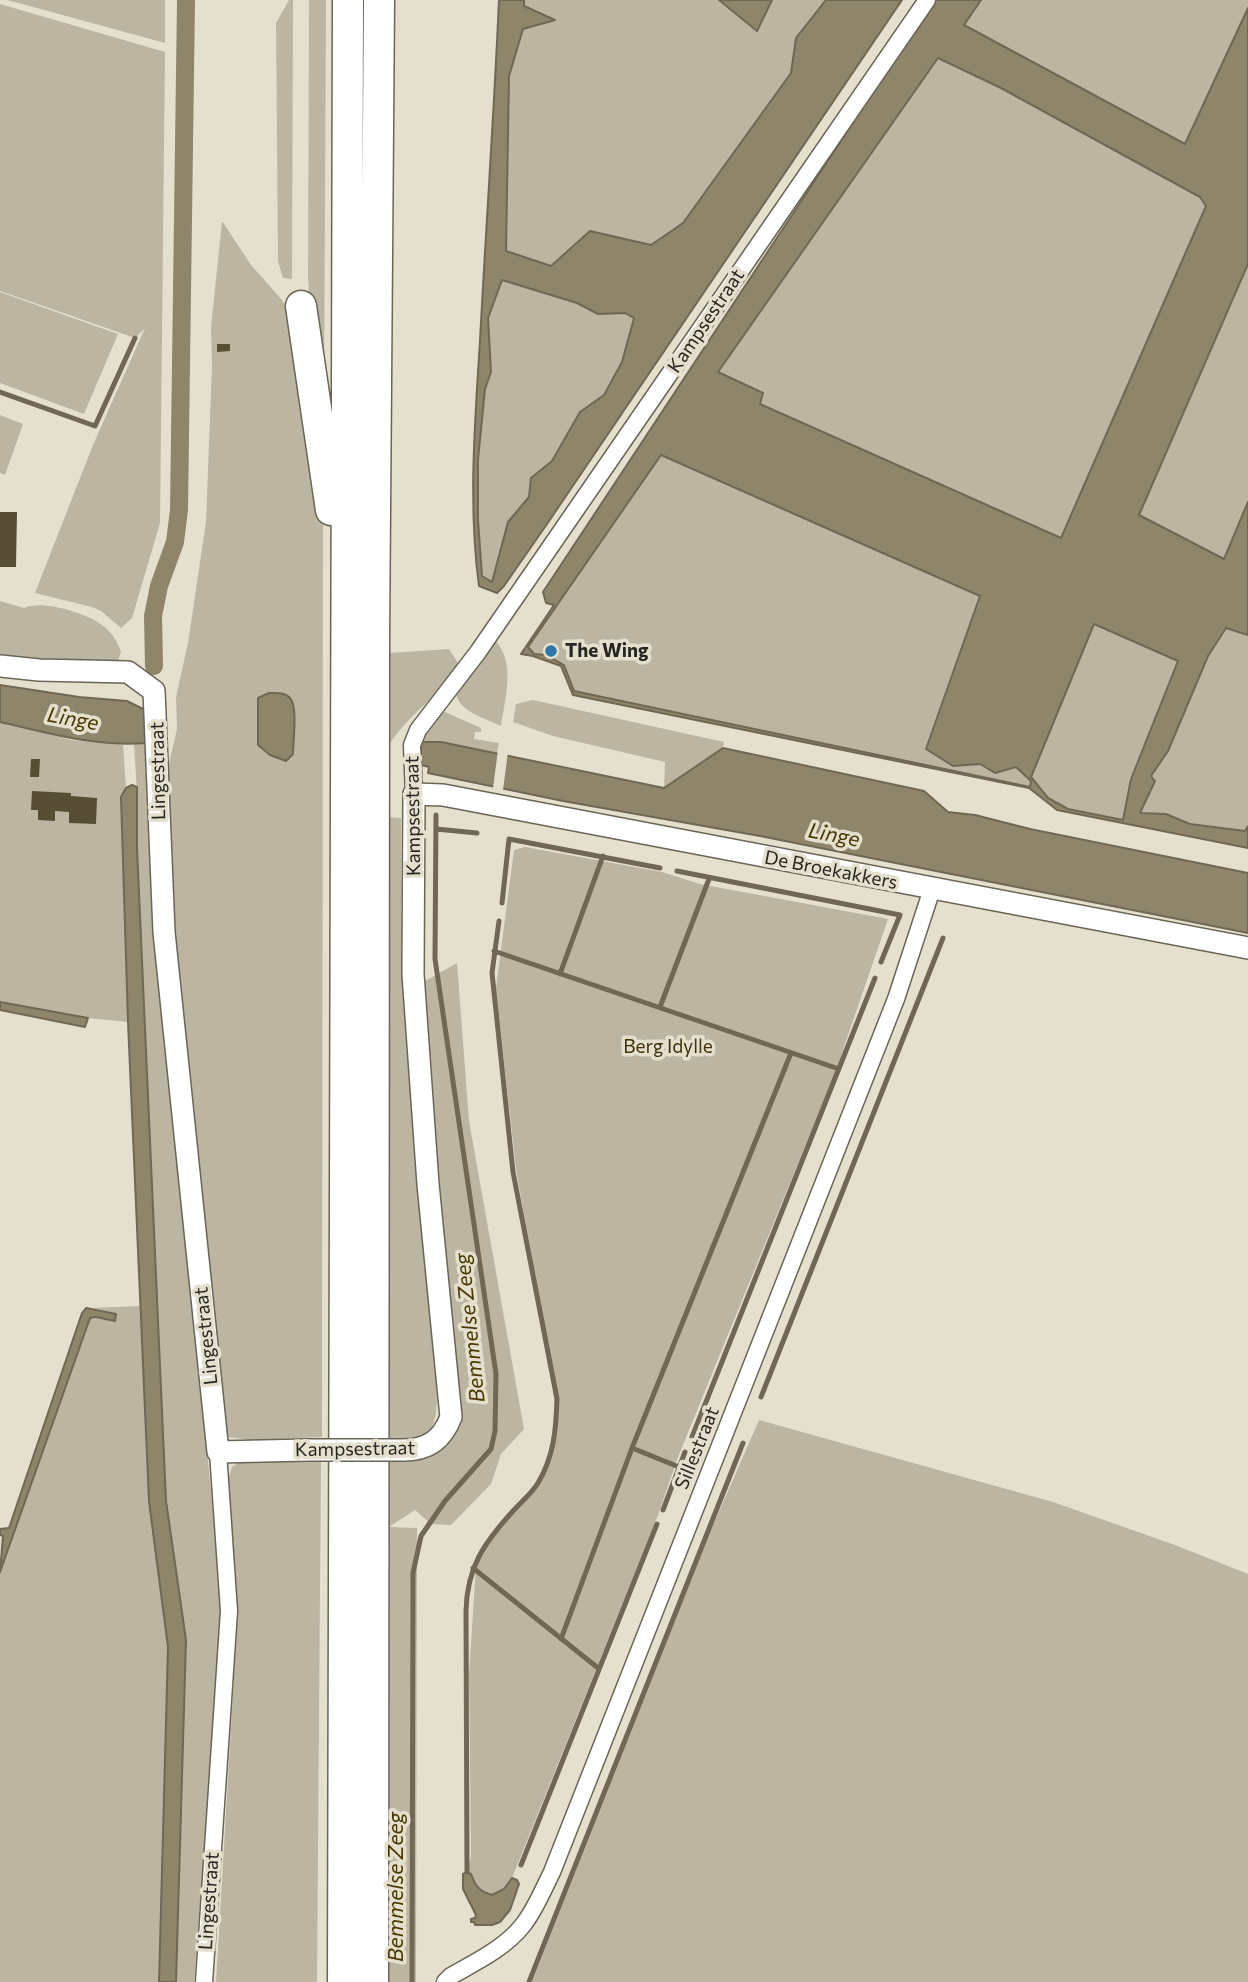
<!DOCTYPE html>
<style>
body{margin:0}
canvas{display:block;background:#e5dfce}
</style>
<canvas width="1248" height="1982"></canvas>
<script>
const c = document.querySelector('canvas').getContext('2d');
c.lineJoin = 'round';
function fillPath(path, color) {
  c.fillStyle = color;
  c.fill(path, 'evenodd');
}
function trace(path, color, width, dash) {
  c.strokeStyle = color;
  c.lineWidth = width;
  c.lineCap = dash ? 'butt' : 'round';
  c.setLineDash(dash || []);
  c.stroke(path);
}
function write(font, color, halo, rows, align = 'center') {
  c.font = font + ' Commissioner,sans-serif';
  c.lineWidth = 7;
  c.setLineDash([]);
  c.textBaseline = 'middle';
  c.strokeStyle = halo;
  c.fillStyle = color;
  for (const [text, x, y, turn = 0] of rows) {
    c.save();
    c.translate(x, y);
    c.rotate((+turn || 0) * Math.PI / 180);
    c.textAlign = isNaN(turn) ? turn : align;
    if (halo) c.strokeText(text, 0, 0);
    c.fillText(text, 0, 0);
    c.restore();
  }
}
fillPath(new Path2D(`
 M7,0H165V43L22,4Z
 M289,0H293L292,279L283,278L278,261L276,23Z
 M309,0H326L324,389L312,333L308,278Z
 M524,0H719L757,31L772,0H826L796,38L791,73L683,223L651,245L590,231L551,266L506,251L509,76L523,29L554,20L524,6Z
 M981,0H1248V8L1186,144L964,25Z
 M0,4L165,52L160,523L132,618L121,628L101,611L92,607L35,593L93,445L145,328L135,338L0,291Z
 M938,57L1001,88L1200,197L1206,206L1061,539L760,403L763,393L718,373Z
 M222,221L251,265L282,300L290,315L323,477L322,1437L250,1440L228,1437L224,1429L169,912L163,790L177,729L176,697L188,643L206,522L212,366L211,328ZM269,693C276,693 285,692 290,698C298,706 293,742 293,754Z
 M1248,264V502L1224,559L1139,516Z
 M501,280L577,303L598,314L625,313L634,318L622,362L604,395L580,412L552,461L531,478L529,497L508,522L492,582L483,577L478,520V460L485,389L491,372L488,318Z
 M0,292L118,334L84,414L0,383Z
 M0,415L23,424L5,475L0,473Z
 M660,455L981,596L926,749L953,766L980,764L995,773L1016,767L1032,781L1030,787L573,691L564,665L546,655L534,654L528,647Z
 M0,601L24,608C41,599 87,613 102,625C112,632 117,641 121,652L118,661L111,667L0,659Z
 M1093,624L1179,661L1131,779L1124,820L1068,809L1048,799L1031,777Z
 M1226,628L1248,635V826L1246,831L1190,824L1166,814L1139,813L1155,781L1151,776L1169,750L1208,656Z
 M495,640C516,663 505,698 501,726C485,718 458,712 456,692Z
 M449,649L458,663C441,696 409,713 389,745L390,653Z
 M533,700L724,742L723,748L664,788L665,762L553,736L513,722L516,704Z
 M445,712L481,728V732H475L474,739L499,743L497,753L441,742H421L422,734L441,713Z
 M0,722L72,740L123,745L126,788L121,797L128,1022L88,1018L0,1002Z
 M146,743L148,819L153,898L220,1584L221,1615L217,1677L194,1982H176L186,1640L166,1501L137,848V792L134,744Z
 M389,817L401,818V914L436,1378C437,1398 441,1434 416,1442C408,1445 396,1442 388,1443Z
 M525,847L662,872L700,884L888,919L835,1073L678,1457L658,1515L512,1878L504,1889L493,1895C479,1891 476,1887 471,1874L467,1872L471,1857L469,1675L476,1565L488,1541L538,1486L550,1460L557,1434V1399L516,1169L496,988L514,850Z
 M457,963L469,1121L524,1429L501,1454L491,1484L451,1525L431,1524L415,1510L389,1527L417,1528L416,1982H385L388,1459H412L460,1408L420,984Z
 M140,1306L149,1501L168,1647L159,1982H0V1572L90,1318L115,1321L116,1314L91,1308Z
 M759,1420L1053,1502L1175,1545L1248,1574V1982H532L704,1546Z
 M321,1460L317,1982H216L237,1625L228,1480L232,1467L239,1462Z`), '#bcb5a1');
const water = new Path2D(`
 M499,0H524V6L555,20L523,29L509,76L506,251L551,266L590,231L651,245L683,223L791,73L796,38L826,0H902L547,524L504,586L497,593L479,586C468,505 475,422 480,341C486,227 494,114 499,0ZM502,280L577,303L598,314L625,313L634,318L622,362L604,395L580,412L552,461L531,478L529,497L508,522L492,582L482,576L478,520V460L485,389L491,372L488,318Z
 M719,0H772L757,31Z
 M934,0H981L964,25L1185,144L1248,8V264L1139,515L1224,559L1248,502V635L1226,628L1208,656L1168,751L1151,776L1155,781L1140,813L1166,814L1190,824L1245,831L1248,826V848L1057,810L1029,788L573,695L561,666L533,656L521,654L554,605L546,603L543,592ZM938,58L1001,88L1200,197L1206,206L1061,538L760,404L763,393L718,372ZM661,455L980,596L926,749L953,766L980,764L995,773L1016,767L1031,781L1030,787L574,691L564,665L546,655L534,654L528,647ZM1094,624L1178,661L1131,779L1123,820L1068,809L1048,798L1031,777Z
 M0,685L79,697L127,701L145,710L146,743C94,747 50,733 0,722Z
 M269,693C276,693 285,692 290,698C298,706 293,742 293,754L286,761L270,755L258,745V698Z
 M421,742H441L664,788L723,748L924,791L948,812L975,815L1030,829L1248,873V933L760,836L563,801L428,773L429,767L421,765Z
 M132,785L137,787V848L166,1501L186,1640L176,1982H159L168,1647L149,1501L128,1022L121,797L126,788Z
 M0,1002L88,1018L85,1027L0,1010Z
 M86,1308L116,1314L115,1321L95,1317L90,1318L0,1572L3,1536L0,1535V1529L9,1528L82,1313Z
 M467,1872L471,1874C476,1887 479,1891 492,1895L504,1889L512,1878L517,1880L519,1884L510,1910L500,1922L492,1925H475L474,1922H471V1919L475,1918L476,1915L463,1889V1874Z`);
fillPath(water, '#8f856a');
trace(water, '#706854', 2);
fillPath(new Path2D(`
 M498,750L508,752L503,790L493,788Z`), '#e5dfce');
trace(new Path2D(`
 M0,392L95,426L135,338
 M436,829L477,833
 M677,871L900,915L881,962
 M502,903L509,839L660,868
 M494,951L839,1069
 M560,974L603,856
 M660,1007L709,879
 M761,1397L943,938
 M692,1437L875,978
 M632,1448L679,1467
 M663,1510L685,1452
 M473,1568L598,1668
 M561,1639L632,1448L791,1053
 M521,1865L657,1524
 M467,1872L466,1611C467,1567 484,1543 513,1511C521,1502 532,1493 538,1483C554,1456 556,1430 557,1399L513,1172L492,973L499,921
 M412,1982L413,1573L421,1536L445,1501L491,1449L495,1431L496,1374L435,959L436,815
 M529,1982L743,1443`), '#706854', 5);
trace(new Path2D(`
 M154,666L153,616L159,586L175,542L179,510L186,0`), '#8f856a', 18);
fillPath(new Path2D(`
 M217,344H230V351L217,352Z
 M0,512H17L16,567H0Z
 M31,759H40L39,777H30Z
 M32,791L71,793V796L97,798L96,824L69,823V812L55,811V821L38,820V810H31Z`), '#574e35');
const minor = new Path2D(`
 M414,794L412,745L418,730L478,652L927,0
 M204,1982L229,1611L218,1452
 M445,1982L451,1976C476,1962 505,1948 523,1925C535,1910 543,1890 552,1872L896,999L932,889`);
const tertiary = new Path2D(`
 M0,666L39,670L128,672L154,691L164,932L218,1452L307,1450
 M403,1450C428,1450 442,1440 451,1417L428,1184L413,974L414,794L443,795L1248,948`);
const motorway = new Path2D(`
 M301,306L331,510
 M343,1982L348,0
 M373,1982L374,638L379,0`);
trace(minor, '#6a6556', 19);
trace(tertiary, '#6a6556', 24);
trace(motorway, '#6a6556', 33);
trace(minor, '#fff', 16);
trace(tertiary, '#fff', 21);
trace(motorway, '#fff', 30);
const tertiaryBridge = new Path2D(`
 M307,1450H403`);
trace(tertiaryBridge, '#6a6556', 24, []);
trace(tertiaryBridge, '#fff', 21);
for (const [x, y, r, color] of [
 [551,651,7,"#2d76aa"]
]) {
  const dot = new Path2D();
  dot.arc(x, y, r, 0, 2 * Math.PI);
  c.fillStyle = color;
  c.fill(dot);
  trace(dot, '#e5dfce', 2.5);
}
write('19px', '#282620', '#e5dfce', [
 ["Kampsestraat",706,321,-56],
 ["Lingestraat",158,771,-91],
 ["Kampsestraat",413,816,-91],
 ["De Broekakkers",831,870,11],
 ["Lingestraat",206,1336,-96],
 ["Sillestraat",697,1448,-68],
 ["Kampsestraat",355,1449,-1],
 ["Lingestraat",209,1901,-86]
]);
write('bold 19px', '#282620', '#e5dfce', [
 ["The Wing",565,651]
], 'left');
write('19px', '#3f320c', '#e5dfce', [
 ["Berg Idylle",668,1047]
]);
write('italic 21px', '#483801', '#e5dfce', [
 ["Linge",73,719,10],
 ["Linge",834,835,11],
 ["Bemmelse Zeeg",470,1328,-96],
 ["Bemmelse Zeeg",396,1887,-90]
]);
</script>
